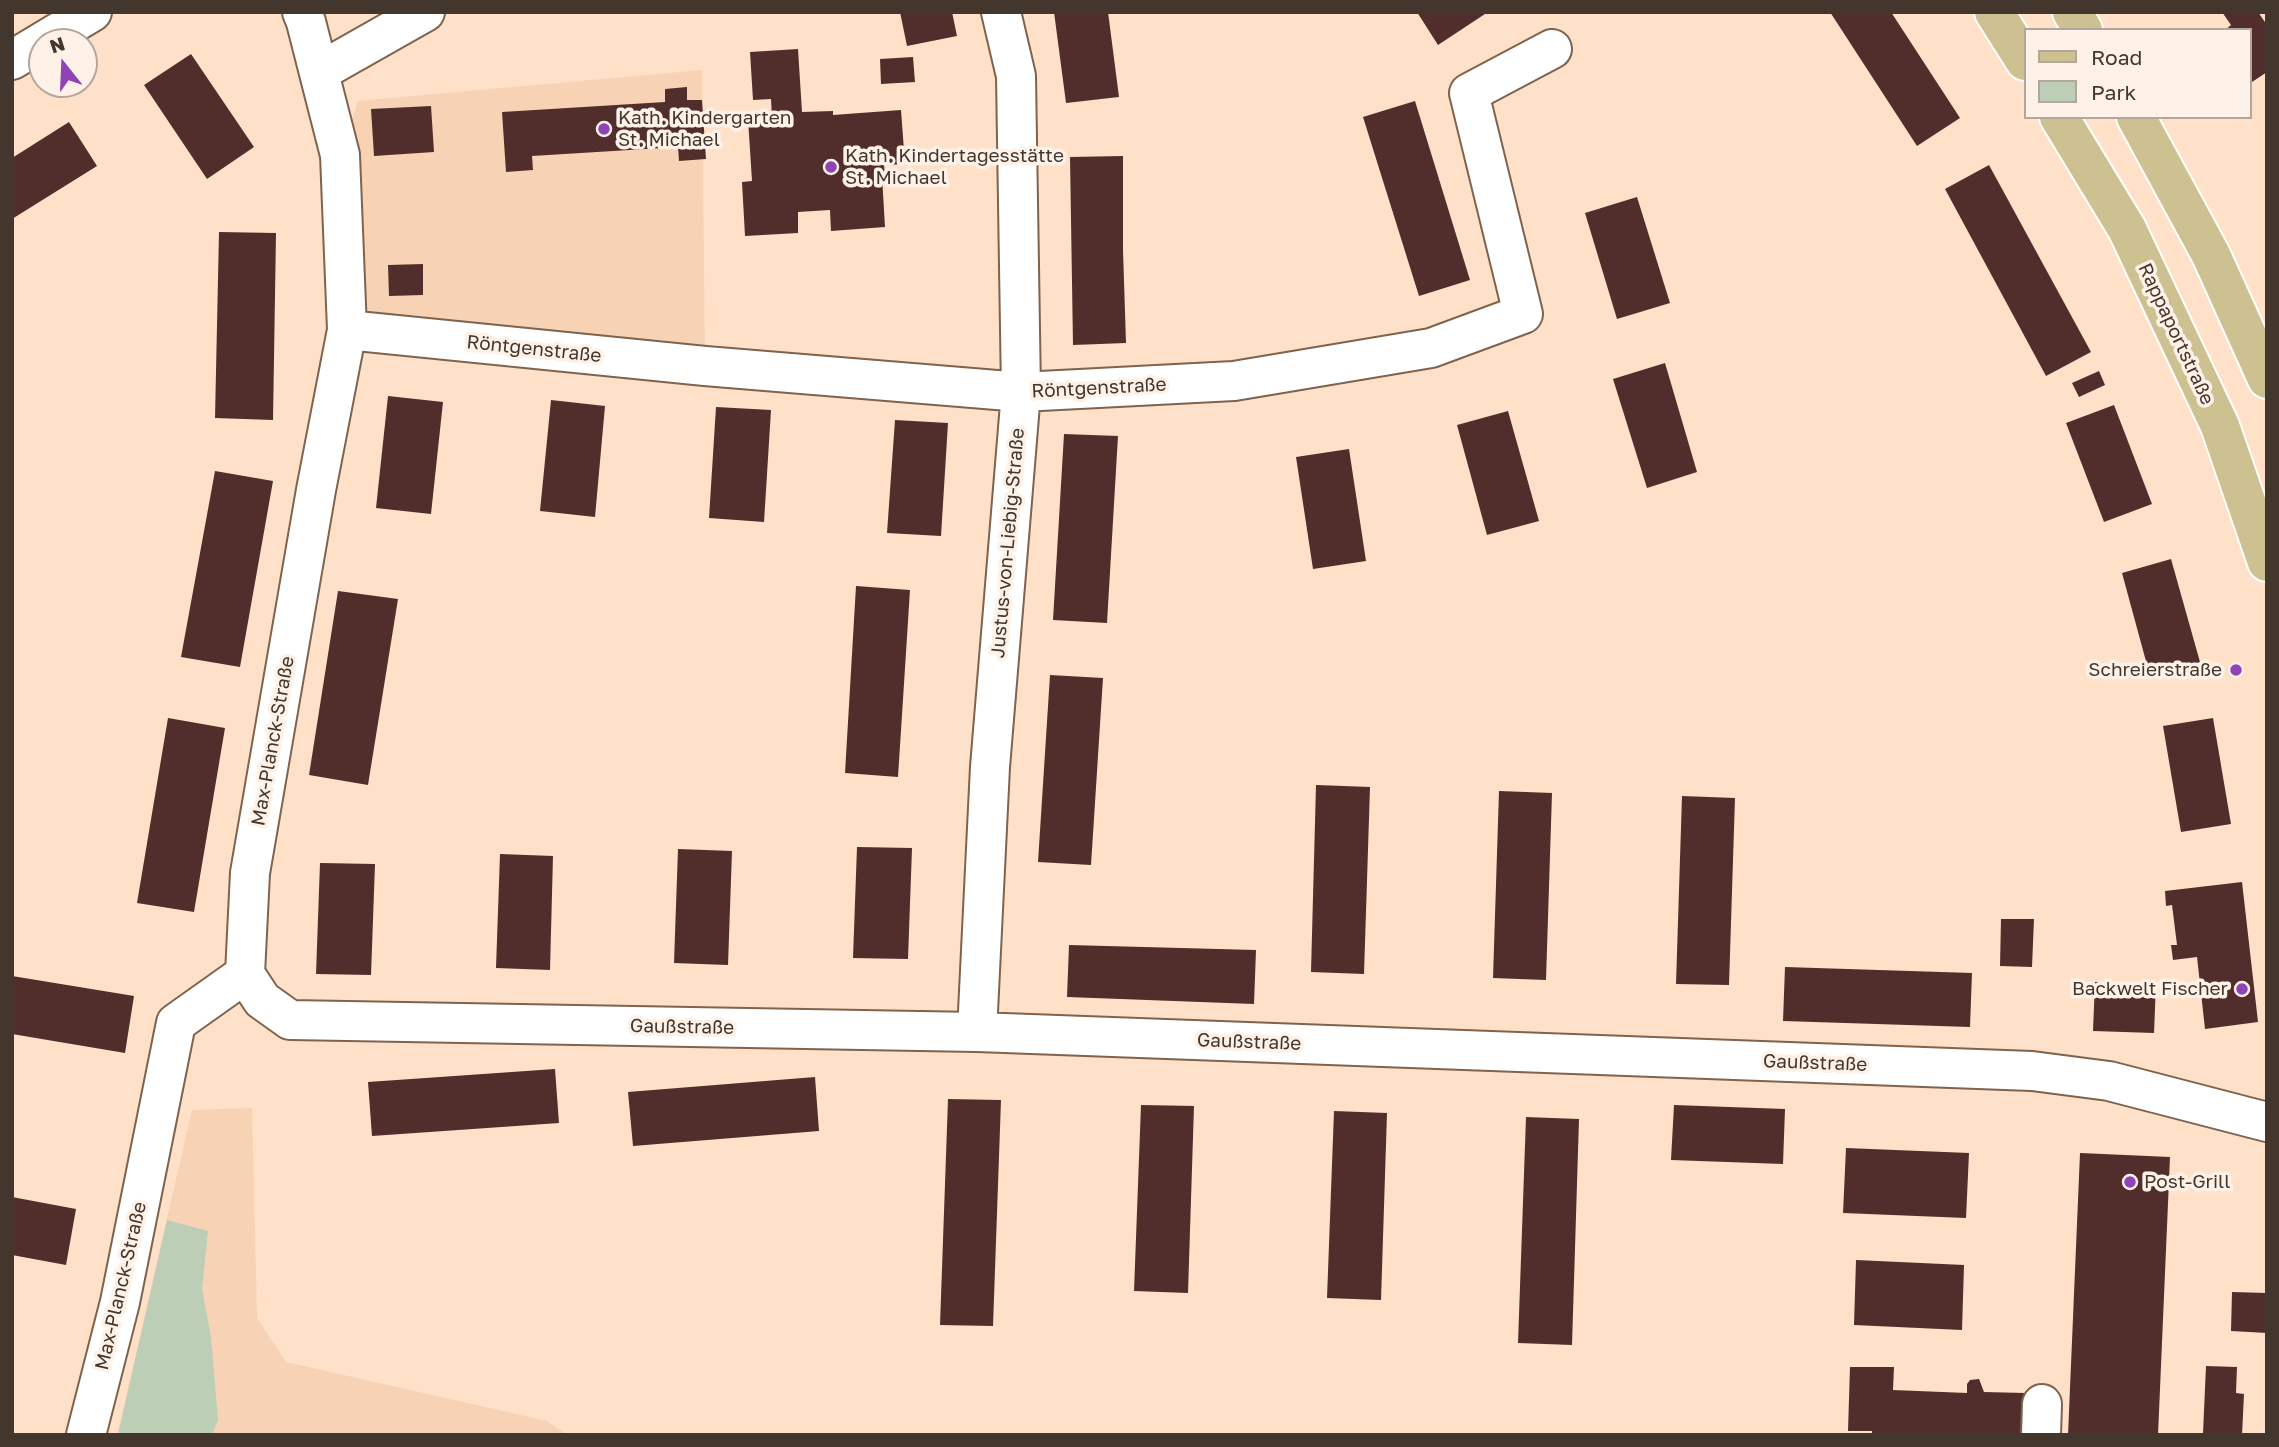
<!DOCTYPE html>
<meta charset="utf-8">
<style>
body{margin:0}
#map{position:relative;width:2279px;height:1447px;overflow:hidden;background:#ffe0c8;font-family:"Golos Text",sans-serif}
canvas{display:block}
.frame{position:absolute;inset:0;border:14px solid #43372d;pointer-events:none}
.legend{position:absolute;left:2024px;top:28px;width:228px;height:91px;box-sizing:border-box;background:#fef1e8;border:2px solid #b3a79d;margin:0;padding:9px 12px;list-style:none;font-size:21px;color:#43372d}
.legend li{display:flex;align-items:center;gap:14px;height:35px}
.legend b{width:35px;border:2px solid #b3a79d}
.north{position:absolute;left:28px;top:28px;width:70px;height:70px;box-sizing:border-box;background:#fef1e8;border:2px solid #b3a79d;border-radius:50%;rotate:342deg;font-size:19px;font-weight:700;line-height:28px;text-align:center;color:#43372d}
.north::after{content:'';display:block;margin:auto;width:24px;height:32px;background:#8f43b4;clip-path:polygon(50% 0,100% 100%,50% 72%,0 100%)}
</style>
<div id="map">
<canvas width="2279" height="1447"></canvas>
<div class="frame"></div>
<ul class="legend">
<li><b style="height:9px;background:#cdc091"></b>Road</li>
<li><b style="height:19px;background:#bdceb7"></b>Park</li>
</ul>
<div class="north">N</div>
</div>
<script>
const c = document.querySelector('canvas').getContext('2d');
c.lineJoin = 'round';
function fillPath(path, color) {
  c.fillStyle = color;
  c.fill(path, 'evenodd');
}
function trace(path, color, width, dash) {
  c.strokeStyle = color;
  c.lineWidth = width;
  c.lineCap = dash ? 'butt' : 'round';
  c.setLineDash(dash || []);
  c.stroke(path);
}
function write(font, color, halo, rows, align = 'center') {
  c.font = font + ' "Golos Text",sans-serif';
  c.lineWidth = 7;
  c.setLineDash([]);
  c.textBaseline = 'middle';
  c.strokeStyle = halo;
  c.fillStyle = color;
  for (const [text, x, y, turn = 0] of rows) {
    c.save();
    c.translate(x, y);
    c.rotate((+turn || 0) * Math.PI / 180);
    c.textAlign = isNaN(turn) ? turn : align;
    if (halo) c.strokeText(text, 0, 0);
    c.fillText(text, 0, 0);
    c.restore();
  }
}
fillPath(new Path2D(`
 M702,70L705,366L347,330L340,155L358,101Z
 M252,1108L257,1318L286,1362L547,1421L567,1435H117L192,1110Z`), '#f7d2b4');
fillPath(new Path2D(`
 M167,1220L208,1231L202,1289L211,1337L218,1420L212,1435H118Z`), '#bdceb7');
fillPath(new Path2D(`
 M900,12H952L957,36L907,46Z
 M1054,12H1108L1119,97L1066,103Z
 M1417,12H1488L1438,45Z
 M1830,12H1891L1960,118L1917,146Z
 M2222,12H2258L2267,25V72L2249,84V30H2225L2231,25Z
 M798,49L802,112L833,111V115L901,110L905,164L884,165L885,176H882L885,227L831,231L830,210L798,212V233L745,236L742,182L752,181L748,119L772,118L771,99L753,100L750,52Z
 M191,54L254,147L207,179L144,85Z
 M913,57L915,82L881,84L880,59Z
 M687,87V100H702L706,159L679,161L678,147L532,156L533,170L506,172L502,112L665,102V89Z
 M1415,101L1470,280L1419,296L1363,117Z
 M431,106L434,152L374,156L371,109Z
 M69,122L97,166L12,219V158Z
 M1123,156V250L1126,343L1073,345L1070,157Z
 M1989,165L2091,352L2046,376L1945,189Z
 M1637,197L1670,303L1617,319L1585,213Z
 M219,232L276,233L273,420L215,418Z
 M423,264V295L389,296L388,265Z
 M1665,363L1697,472L1647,488L1613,379Z
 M2099,371L2105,385L2079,397L2072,383Z
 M388,396L443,402L431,514L376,508Z
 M551,400L605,406L595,517L540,511Z
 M2114,405L2152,504L2104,522L2066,423Z
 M716,407L771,410L764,522L709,518Z
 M1508,411L1539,521L1487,535L1457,425Z
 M895,420L948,423L941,536L887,533Z
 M1064,434L1118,436L1107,623L1053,620Z
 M1349,449L1366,561L1313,569L1296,457Z
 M215,471L273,481L240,667L181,657Z
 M2171,559L2200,662L2150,676L2122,573Z
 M856,586L910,590L898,777L845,773Z
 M338,591L398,599L368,785L309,775Z
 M1050,675L1103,678L1091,865L1038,862Z
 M168,718L225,728L194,912L137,903Z
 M2213,718L2231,824L2181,832L2163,726Z
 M1316,785L1370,787L1364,974L1311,972Z
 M1499,791L1552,793L1546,980L1493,978Z
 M1682,796L1735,798L1729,985L1676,984Z
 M857,847L912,848L908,959L853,958Z
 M678,849L732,851L728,965L674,963Z
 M500,854L553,856L550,970L496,968Z
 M320,863L375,864L371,975L316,974Z
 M2242,882L2258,1022L2205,1029L2197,957L2173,960L2171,945H2177L2172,905L2166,906L2165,891Z
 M2001,919H2034L2032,967L2000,966Z
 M1069,945L1256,950L1254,1004L1067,997Z
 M1785,967L1972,973L1970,1027L1783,1021Z
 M12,976L134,996L125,1053L12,1034Z
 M2095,982L2156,984L2154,1033L2093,1031Z
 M555,1069L559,1123L372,1136L368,1082Z
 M815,1077L819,1131L633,1146L628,1092Z
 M948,1099L1001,1100L993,1326L940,1325Z
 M1141,1105L1194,1106L1188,1293L1134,1291Z
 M1674,1105L1785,1109L1783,1164L1671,1160Z
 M1334,1111L1387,1113L1381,1300L1327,1298Z
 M1526,1117L1579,1119L1572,1345L1518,1343Z
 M1846,1148L1969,1153L1966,1218L1843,1213Z
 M2080,1153L2170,1157L2158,1435H2068Z
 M12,1197L76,1209L66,1265L12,1255Z
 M1856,1260L1964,1265L1962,1330L1854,1325Z
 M2232,1292L2267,1293V1333L2231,1331Z
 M2206,1366L2237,1367L2236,1393L2244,1394L2242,1435L2203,1433Z
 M1850,1367H1894L1893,1390L1967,1393V1384L1970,1380L1979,1379L1984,1392L2025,1393L2024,1435H1872V1431H1848Z`), '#512e2b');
const minor = new Path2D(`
 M42,42L92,12
 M12,60L42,42
 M319,72L425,12
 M347,330L705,366L1021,392L1234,381L1431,348L1523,314L1469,93L1552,49
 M245,974L262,1000L290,1020L977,1032L2032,1071L2109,1081L2267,1122
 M245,974L250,873L316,490L347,330L340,155L306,22L302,12
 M977,1032L990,767L1021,392L1016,76L1001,12
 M86,1435L120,1302L176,1023L245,974
 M2041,1435L2042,1404`);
const major = new Path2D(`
 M1994,12L2025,61
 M2072,12L2083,30
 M2059,117L2127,229L2220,426L2267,562
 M2136,117L2211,255L2267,379`);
trace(minor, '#7e634e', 42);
trace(major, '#fff', 42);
trace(minor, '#fff', 38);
trace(major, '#cdc091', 38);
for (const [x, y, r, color] of [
 [604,129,7,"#8f43b4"],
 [831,167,7,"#8f43b4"],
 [2236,670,7,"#8f43b4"],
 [2242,989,7,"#8f43b4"],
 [2130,1182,7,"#8f43b4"]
]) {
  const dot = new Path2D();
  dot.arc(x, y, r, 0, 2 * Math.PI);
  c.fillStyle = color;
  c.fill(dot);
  trace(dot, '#fef1e8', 2.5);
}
write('19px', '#43372d', '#fef1e8', [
 ["Kath. Kindergarten",618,118],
 ["St. Michael",618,140],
 ["Kath. Kindertagesstätte",845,156],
 ["St. Michael",845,178],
 ["Schreierstraße",2222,670,"right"],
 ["Backwelt Fischer",2228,989,"right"],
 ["Post-Grill",2144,1182]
], 'left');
write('19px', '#43372d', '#fef1e8', [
 ["Rappaportstraße",2176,334,65],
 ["Röntgenstraße",534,349,6],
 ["Röntgenstraße",1099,388,-3],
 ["Justus-von-Liebig-Straße",1008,543,-85],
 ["Max-Planck-Straße",273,741,-80],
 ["Gaußstraße",682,1027,1],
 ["Gaußstraße",1249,1042,2],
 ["Gaußstraße",1815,1063,2],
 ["Max-Planck-Straße",121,1286,-77]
]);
</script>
